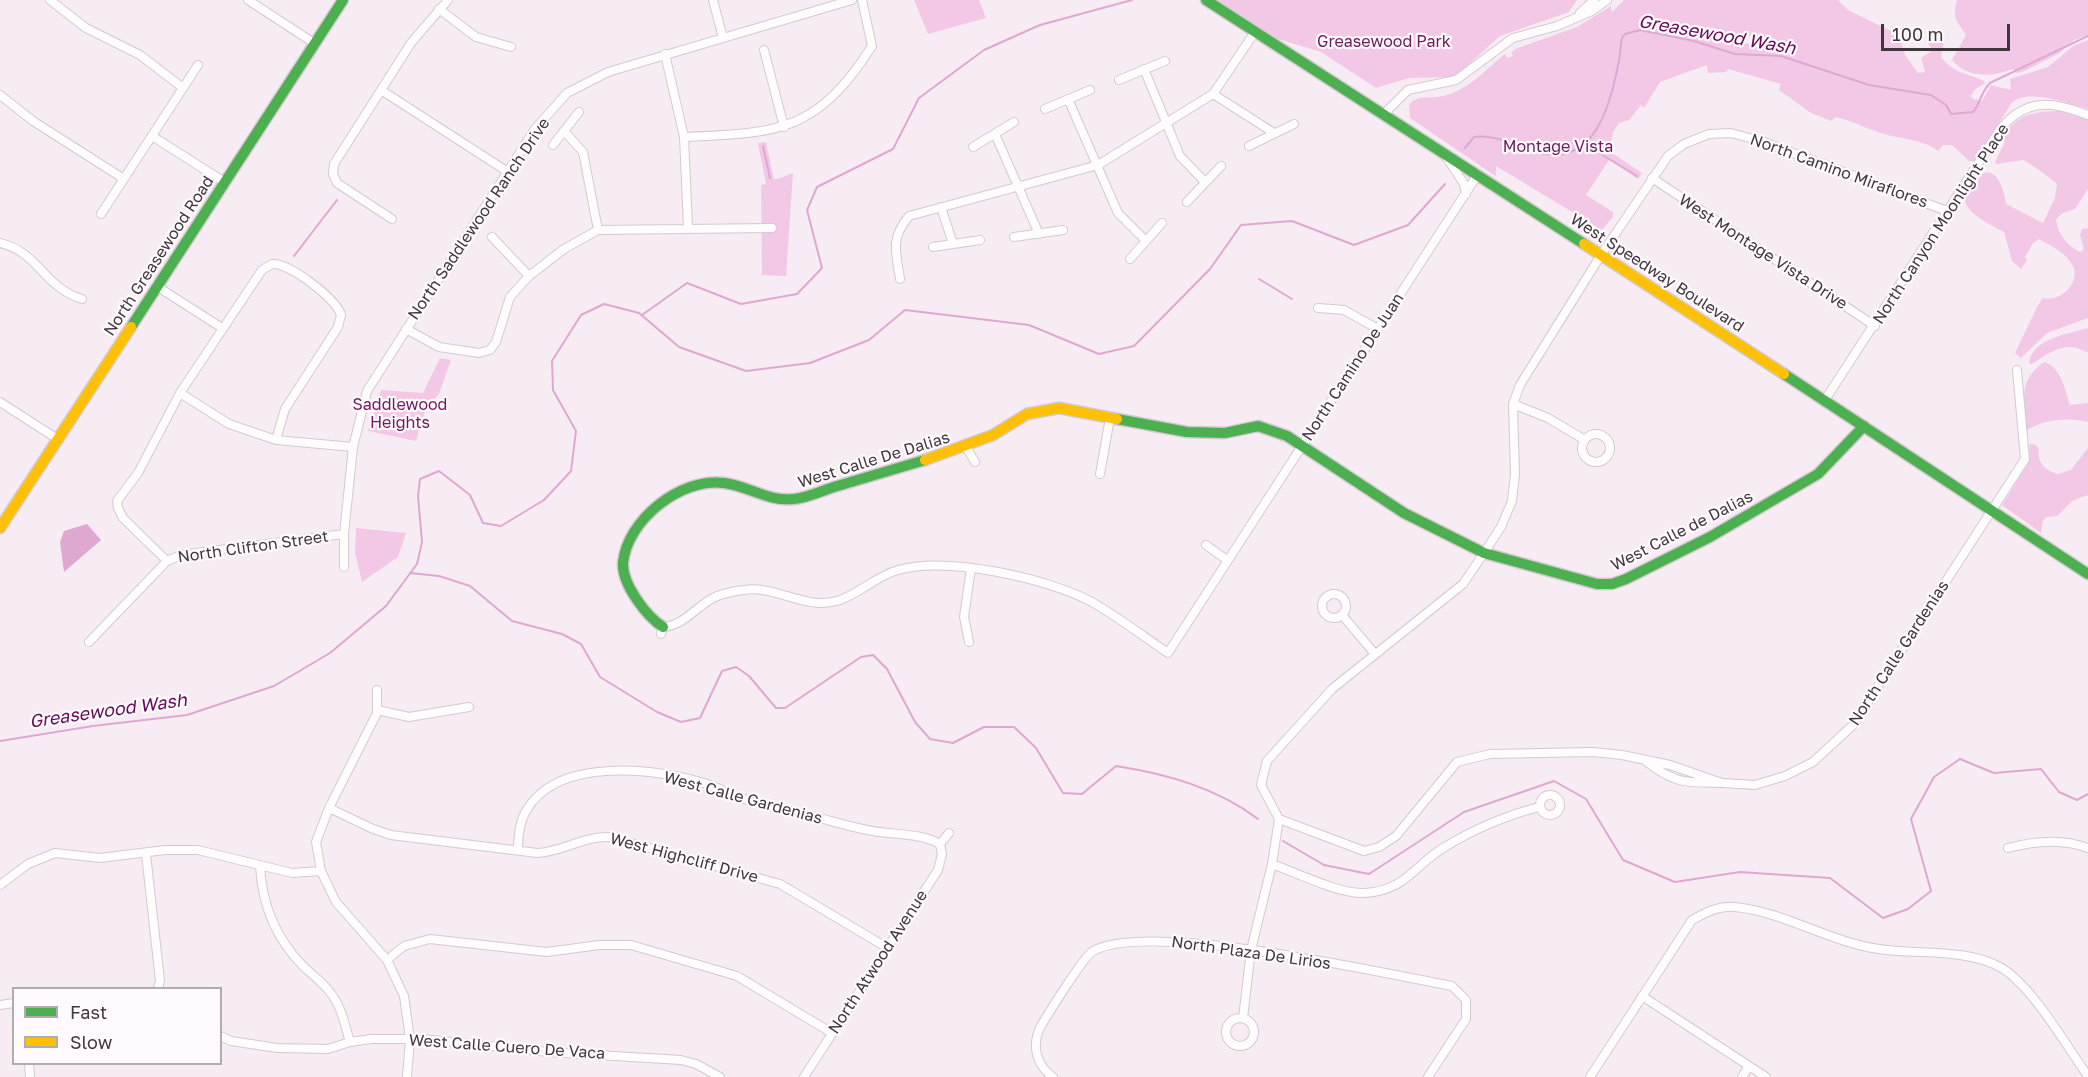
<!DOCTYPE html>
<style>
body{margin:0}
#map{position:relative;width:2088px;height:1077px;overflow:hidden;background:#f7ecf4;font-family:"Golos Text",sans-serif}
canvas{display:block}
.legend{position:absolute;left:12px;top:987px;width:210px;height:78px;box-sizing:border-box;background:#fefafd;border:2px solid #b2acb0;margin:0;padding:8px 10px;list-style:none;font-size:18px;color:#3f373c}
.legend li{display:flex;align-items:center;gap:12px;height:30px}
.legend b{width:30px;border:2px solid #b2acb0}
.scale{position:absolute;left:1881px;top:24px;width:129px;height:27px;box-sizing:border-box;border:3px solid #3f373c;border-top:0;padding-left:8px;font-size:18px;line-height:21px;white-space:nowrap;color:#3f373c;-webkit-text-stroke:4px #fefafd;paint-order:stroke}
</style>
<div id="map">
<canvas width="2088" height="1077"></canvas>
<ul class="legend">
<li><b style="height:8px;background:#4caf50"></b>Fast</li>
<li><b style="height:8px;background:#ffc107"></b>Slow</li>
</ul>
<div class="scale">100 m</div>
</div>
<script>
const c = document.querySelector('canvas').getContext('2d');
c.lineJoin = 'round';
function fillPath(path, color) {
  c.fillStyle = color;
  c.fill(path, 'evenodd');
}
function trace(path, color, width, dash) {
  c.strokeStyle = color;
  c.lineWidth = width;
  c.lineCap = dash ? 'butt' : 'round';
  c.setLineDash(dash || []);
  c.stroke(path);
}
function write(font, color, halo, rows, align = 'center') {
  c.font = font + ' "Golos Text",sans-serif';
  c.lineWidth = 4.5;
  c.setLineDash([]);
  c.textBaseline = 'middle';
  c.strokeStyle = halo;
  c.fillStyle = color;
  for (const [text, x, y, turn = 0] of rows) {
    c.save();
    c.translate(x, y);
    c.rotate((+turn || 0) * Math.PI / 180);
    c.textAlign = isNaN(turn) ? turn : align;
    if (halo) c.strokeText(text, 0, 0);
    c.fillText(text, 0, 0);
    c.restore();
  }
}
fillPath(new Path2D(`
 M914,0H979L986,18L928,34Z
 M1207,0H1577L1569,12L1500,36L1455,77L1409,78L1376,88L1321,52L1255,32Z
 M1624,0H1838L1848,10L1899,35L1905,55L1918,73L1925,72L1921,58L1933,50L1926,41L1944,42L1941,57C1953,73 1966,73 1984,81L1985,83L1974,90L1971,96L1973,99L1982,101L1991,85L2011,90L2010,79L2048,67L2073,46L2088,40V109C2069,104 2025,87 2011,104L1975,161H1969L1952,145H1943L1938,151C1920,137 1897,140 1875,131C1861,126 1850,120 1835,117L1832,121L1811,113L1779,90L1781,84L1728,69L1726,72L1708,73L1707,65L1660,82L1644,108L1641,105L1629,120L1619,123L1613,132L1609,151L1642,173L1638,179L1609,160L1586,195L1613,212V217L1602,230L1496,166V176L1494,175L1410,118L1409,105C1417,94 1431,99 1443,96C1469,90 1485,70 1505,54L1508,58L1513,56L1511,53L1515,49L1577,27L1611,6L1612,12ZM1716,30L1729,35H1748L1764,45L1786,53L1708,34Z
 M1957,0H2088V35L2074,40L2058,54L2022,72L2016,73L2013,69C1991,77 1969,79 1952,60L1966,35C1957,20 1952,20 1957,0Z
 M2060,111L2088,120V189L2075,209L2063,213L2056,219C2057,233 2068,247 2081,252L2084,249L2080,235L2082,229L2088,228V318L2047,333L2021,358L2015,353C2021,342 2037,304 2043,298C2058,303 2081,284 2073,266C2067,253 2051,246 2039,239L2033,243L2025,257L2027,260L2021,269L2012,261L2004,232C1987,222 1968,216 1963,196C1967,190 1972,181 1978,176C1996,162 2005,192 2006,204L2043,223L2055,198L2057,184C2051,178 2031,164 2023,160L1997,164L1995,162L2005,142L2002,137C2018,114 2033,111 2060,111Z
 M766,142L774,180L793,173L786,276L762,275L761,185L766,184L758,143Z
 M2088,328V353C2067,339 2050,352 2032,364L2029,363C2032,338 2069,334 2088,328Z
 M440,358L451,360L439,394L426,408L416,441L368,431L381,390L423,393Z
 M2044,362C2061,366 2065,391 2070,405L2088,403V422C2067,417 2045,419 2027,430C2023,402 2018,380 2044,362Z
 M2030,444L2036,445L2039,449C2036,462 2046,471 2058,474L2071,470L2088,448V495L2072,501L2057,516L2047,517L2043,520L2041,533L2002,505L2027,465Z
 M356,528L406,533L398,557L362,582L355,553Z`), '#f2c8e6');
fillPath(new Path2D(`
 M87,524L101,540L64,572L60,542L64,531Z`), '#dfa8d1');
trace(new Path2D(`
 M1586,145L1637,176
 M763,146L770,178
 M1465,148L1474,137C1497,134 1515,146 1536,152C1595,169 1610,105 1619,61C1621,53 1620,46 1622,38L1625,34L1640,30L1694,41L1735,54L1781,56L1869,85L1931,95L1946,105L1951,114L1973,112C1980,104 1981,92 1990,83L2088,36
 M294,256L337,200
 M1259,279L1292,299
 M642,315L687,283L741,304L797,294L822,268L807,210L817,187L893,149L919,98L984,50L1040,25L1132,0
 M410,573L439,576L470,586L512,621L562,634L581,644L600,677L657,712L681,722L700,718L722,671L736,667L749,676L776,708H785L861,657L873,655L887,669L915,722L930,739L953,743L984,727H1014L1036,748L1063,793L1082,794L1116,766C1167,774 1217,788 1258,819
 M0,741L93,726L187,715L274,686L330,653L386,606L417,564L422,542L418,496L420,479L439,471L470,495L483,523L501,526L544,500L571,471L576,431L553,390L552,361L581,315L604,304L639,313L679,347L746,371L810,363L869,340L905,310L1029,325L1099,354L1134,346L1210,269L1241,225L1292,221L1354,245L1408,225L1445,184
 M1283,841L1324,865L1369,874L1464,812L1554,781L1586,799L1623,860L1675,882L1740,872L1830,878L1883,918L1908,909L1931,891L1911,819L1934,777L1960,759L1994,773L2041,769L2059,792L2077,800L2088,794`), '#dfa8d1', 2);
const street = new Path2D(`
 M50,0L86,28L140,55L183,88
 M248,0L314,43
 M713,0L723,38
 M439,9L476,37L511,47
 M1580,13L1594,0
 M764,50L784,127
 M665,54L684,137L688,227
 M1144,69L1180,156L1205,182
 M1119,80L1165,61
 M381,90L508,172
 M1213,94L1274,133
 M0,95L33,121L124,179
 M1068,99L1118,213L1146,241
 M1045,109L1090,90
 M1383,115L1408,90L1456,80L1513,38L1557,26L1592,11L1607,0
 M564,131L583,152L598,230
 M995,134L1039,234
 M152,136L226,183
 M684,137C780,133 817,132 872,46L862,0
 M553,145L579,112
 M1249,146L1294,124
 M973,147L1014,122
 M1447,158L1464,184L1466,194
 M1652,178L1875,326
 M1187,202L1221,166
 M941,207L953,244
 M101,214L198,65
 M392,219L337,183L333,174L334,164L411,43L448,0
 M492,237L529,276
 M1014,237L1063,230
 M0,243C39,252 43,287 82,299
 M933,247L980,240
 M1130,259L1162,223
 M900,279C896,251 890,239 909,216L1098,165L1213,94L1255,32
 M158,287L222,328
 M1318,308L1344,310L1378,329
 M406,329L439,347L479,353L490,350L496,342L510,297L529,276L564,249L598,230L772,228
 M180,393L229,424L276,440L353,447
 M1825,400L2001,128C2027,98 2052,101 2088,115
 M0,402L56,438
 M1513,404L1548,418L1585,440
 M1582 448a14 14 0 1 1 28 0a14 14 0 1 1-28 0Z
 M276,440L285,409L338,327L341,315
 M966,447L975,462
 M1100,474L1110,418
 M1206,545L1227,560
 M167,561L123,518L118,508L117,501L138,473L180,393L262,270L272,264C288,262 336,298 341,315
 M344,567V534L353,447L367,391L535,129L567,93L608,72L852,0
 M1322 606a12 12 0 1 1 24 0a12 12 0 1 1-24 0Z
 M1342,615L1375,654
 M661,634L663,627C683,626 696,607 713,598C721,594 735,591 744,590C776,585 804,610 837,601C858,595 876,576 898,570C947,556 1047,578 1092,602C1118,617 1143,636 1168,653L1478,174
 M89,642L167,561L181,555L344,534
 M969,642L964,617L971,568
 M377,690V713L329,808L316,842L321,871L336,902L387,960L404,996L410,1039L407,1077
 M377,710L409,717L469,707
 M1722,783L1755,785L1785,776L1813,762L1853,725L2025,459L2017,370
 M1540 805a10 10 0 1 1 20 0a10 10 0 1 1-20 0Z
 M329,808L373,829L391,835L537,853C562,852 584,836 609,837L780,884L886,947
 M1279,819L1364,851L1379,847L1396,836L1457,762L1490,754L1593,752L1622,755L1670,765L1722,783C1686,782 1677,785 1647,762
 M940,844L949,833
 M2008,848C2034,841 2062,838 2088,848
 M518,850C518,837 519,823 526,811C557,756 657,768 707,784C719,788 729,794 741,798C765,806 791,811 816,817C835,822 854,828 873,831C895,835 921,833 940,844
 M146,854L160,981L158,988
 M1272,864C1297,873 1339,894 1364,893C1405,891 1414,866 1443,848C1474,829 1504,816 1539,807
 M260,866C262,905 275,937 302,965C312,975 324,983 332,995C342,1008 345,1026 350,1042
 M0,885L28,864L55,853L100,858L165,850H198L292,873L321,871
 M387,960L404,946L430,939L547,952L599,945H631L737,976L832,1033
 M1642,996L1766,1077
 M0,1005L14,1003
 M1226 1032a14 14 0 1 1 28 0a14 14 0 1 1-28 0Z
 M1243,1018L1251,950L1272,864L1279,819L1261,785L1267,761L1332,689L1463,584L1484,553L1501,527L1512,501L1515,474L1513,404L1520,385L1601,255L1668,156L1684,144L1709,134L1731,133L1764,142L1947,211
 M220,1036L231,1041L277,1048L328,1049L350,1042L371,1039H423L548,1052L681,1060L696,1064L720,1077
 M29,1064L30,1077
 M804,1077L938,870L942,854L940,844
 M1053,1077C1036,1065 1031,1045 1041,1026C1048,1014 1084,956 1093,951C1149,920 1381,973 1452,986L1466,1000V1019L1428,1077
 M1590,1077L1692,920C1705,913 1719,905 1735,907C1785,912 1829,942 1879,949C1917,955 1965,948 2000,967C2031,984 2067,1047 2088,1076
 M1742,1077L1749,1066`);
const fast = new Path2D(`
 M1206,0L1584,244
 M131,327L343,0
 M1784,374L2088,574
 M1117,419L1187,432L1225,433L1258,426L1287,436L1404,513L1484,553L1597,584H1612L1626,579L1710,537L1818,474L1864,426
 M663,627C646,616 622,584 623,563C627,520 681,477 724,483C749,486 768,502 794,499C807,498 821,491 834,487C864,478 895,469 925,460`);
const slow = new Path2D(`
 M1584,244L1784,374
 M925,460L993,435L1027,414L1059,408L1117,419
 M0,528L131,327`);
trace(street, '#d3cad0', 10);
trace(fast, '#d3cad0', 13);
trace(slow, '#d3cad0', 13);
trace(street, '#fefcfd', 8);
trace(fast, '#4caf50', 10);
trace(slow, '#ffc107', 10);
write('16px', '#6f1860', '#fefafd', [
 ["Greasewood Park",1384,42],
 ["Montage Vista",1558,147],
 ["Saddlewood",400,405],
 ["Heights",400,423]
]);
write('16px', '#3f373c', '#fefafd', [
 ["North Camino Miraflores",1839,171,20],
 ["North Saddlewood Ranch Drive",479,219,-56],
 ["North Canyon Moonlight Place",1941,224,-57],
 ["West Montage Vista Drive",1763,252,33],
 ["North Greasewood Road",159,256,-57],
 ["West Speedway Boulevard",1657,273,33],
 ["North Camino De Juan",1353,367,-57],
 ["West Calle De Dalias",874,460,-17],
 ["West Calle de Dalias",1682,531,-27],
 ["North Clifton Street",253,547,-8],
 ["North Calle Gardenias",1899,653,-57],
 ["West Calle Gardenias",743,798,15],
 ["West Highcliff Drive",684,858,15],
 ["North Plaza De Lirios",1251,953,8],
 ["North Atwood Avenue",878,962,-57],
 ["West Calle Cuero De Vaca",507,1047,4]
]);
write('italic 18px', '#660b57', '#fefafd', [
 ["Greasewood Wash",1717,35,10],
 ["Greasewood Wash",108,711,-8]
]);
</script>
